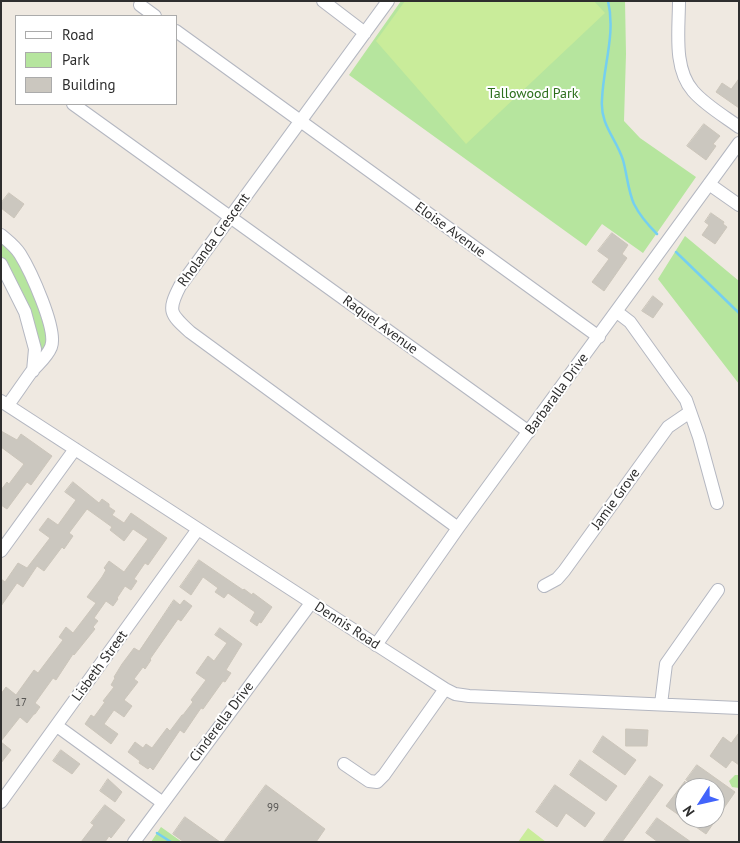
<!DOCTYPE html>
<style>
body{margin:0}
#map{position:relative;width:740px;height:843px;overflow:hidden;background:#efe9e1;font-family:"PT Sans",sans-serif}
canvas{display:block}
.frame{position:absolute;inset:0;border:2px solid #2e2e2e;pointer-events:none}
.legend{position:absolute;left:15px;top:15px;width:162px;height:90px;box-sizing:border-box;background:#fff;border:1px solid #ababab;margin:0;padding:6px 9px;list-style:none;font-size:15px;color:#2e2e2e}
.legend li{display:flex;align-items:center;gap:10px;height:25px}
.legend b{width:25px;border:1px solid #ababab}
.north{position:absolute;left:675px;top:778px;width:50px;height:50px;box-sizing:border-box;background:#fff;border:1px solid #ababab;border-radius:50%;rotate:235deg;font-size:14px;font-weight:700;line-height:20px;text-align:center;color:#2e2e2e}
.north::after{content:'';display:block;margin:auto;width:18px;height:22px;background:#4264fb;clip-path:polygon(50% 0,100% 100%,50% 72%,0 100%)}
</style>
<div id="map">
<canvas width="740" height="843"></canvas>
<div class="frame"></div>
<ul class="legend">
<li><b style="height:6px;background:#fff"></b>Road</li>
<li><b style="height:14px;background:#b6e59e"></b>Park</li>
<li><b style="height:14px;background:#cbc7bf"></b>Building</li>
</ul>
<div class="north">N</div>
</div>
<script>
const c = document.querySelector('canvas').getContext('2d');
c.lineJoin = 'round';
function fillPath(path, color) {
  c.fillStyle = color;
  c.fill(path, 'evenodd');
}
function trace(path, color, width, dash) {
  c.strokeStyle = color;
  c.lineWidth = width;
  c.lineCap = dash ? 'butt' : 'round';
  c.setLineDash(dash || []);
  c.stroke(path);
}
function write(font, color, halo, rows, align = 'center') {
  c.font = font + ' "PT Sans",sans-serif';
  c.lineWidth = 4;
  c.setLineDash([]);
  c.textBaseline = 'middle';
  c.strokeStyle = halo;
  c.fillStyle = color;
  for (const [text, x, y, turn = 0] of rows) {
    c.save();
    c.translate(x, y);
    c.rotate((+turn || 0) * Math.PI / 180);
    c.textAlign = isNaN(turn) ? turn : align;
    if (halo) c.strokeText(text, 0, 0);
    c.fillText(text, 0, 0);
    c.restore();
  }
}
fillPath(new Path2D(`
 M401,1H625L626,54L624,121L640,138L696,177L643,253L602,224L586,246L349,75Z
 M685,236L739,281V384L658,279Z
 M1,240L18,258L42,310L49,339L42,355L1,257Z
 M735,775H739V788L732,787L729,781Z
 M161,827L182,842H151Z`), '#b6e59e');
fillPath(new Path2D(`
 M405,1H594L605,13L466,144L376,41Z
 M528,828L546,842H518Z`), '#c9ec9a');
trace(new Path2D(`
 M608,1C616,34 603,67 602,100C600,125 616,138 623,160C627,174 628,191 634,204C640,216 648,225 657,234
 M676,252L739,313
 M157,833L171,842`), '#75cff0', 2.5);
const building = new Path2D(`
 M739,79V108L716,92L722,83L731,89Z
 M704,124L720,136L713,144L716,146L706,160L687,146Z
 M9,193L24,204L14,218L1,208V203Z
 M711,213L724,222L723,224L727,227L715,244L702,235L709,225L705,222Z
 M612,233L628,245L622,254L627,258L604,291L592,282L609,259L598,251Z
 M653,296L663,304L653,318L642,311Z
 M1,431L17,440L21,434L52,456L31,485L27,482L7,509L1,505V490L7,482L9,484L24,464L1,447Z
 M73,482L99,503L102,499L109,504V507L115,511L112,515L124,523L131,513L167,538L148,565L145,563L134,579L137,581L131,590L125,586L117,598L118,599L113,606L106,601L94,618L98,621L93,627L95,629L74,655L73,654L56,680L53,678L35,703L40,707L35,714H34L27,723L20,717L1,741V694L6,687L16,695L34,670L38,673L63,640L59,637L66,627L73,633L96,603L87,597L102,577L106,570L104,568L109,561L124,572L148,539L133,529L124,541L110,530L112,527L87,509L69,533L73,536L64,549L62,547L44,571L37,566L23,587L17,583L1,606V579L5,582L18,563L27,568L50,538L39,530L48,518L58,525L76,500L65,492Z
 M199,560L243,590L244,589L252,595L253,593L272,607L261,623L259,622L257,626L250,621L255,612L228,593L224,598L215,592L218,588L203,577L191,595L180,587Z
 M174,600L180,605L184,600L192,606L181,621L178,619L150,659L151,660L145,669L143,667L134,679L138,682L124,700L132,706L124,717L114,710L104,724L118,734L111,744L85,724L91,715L94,717L105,702L103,701L114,687L111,685L115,678L114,677L122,664L134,648L139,651Z
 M220,628L242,644L226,670L231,673L225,682L223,681L203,709L201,708L184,733L180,730L153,770L150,767L148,769L139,763L140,761L128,752L135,742L143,748L146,744L152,748L167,728L170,731L182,715H183L193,702L191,700L206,680L196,673L208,656L214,661L227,643L215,635Z
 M626,729L648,730L647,746H626Z
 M739,733V765L732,760L726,768L710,756L723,737L731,743Z
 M603,736L636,760L625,775L593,752Z
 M1,742L11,750L1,763Z
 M61,750L80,764L72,774L53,761Z
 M580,760L617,786L606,801L570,775Z
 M697,765L735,792L706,834L666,806L685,781V818H715V788H697L686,780Z
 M650,776L663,785L622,842H603Z
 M108,779L122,792L115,802L100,791Z
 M266,785L325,829L316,842H224Z
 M555,785L595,813L585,827L566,813L557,827L536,812Z
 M105,805L125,820L111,838L109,836L105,842H81L94,825L91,823Z
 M185,817L220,842H184L173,834Z
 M657,818L691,842H658L646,833Z`);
fillPath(building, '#cbc7bf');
trace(building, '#cbc5ba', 1);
const minor = new Path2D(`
 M323,1L365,33
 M388,1L180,286C167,311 170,314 190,332L458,528
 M679,1C679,30 673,68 693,91C705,105 724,116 739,127
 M140,5L155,16
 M176,31L599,337
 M73,104L529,432
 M709,184L739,205
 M1,235C8,241 15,246 20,254C30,270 58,330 51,347C47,357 39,363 32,371C24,382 16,394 8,405
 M1,264L25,312L35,349L33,371
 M617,312L630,322L686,400L699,437L717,503
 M1,401L386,651L445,689L455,694L469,696L739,708
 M1,551L75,449
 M544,586L557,579L564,571L668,427L690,412
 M376,645L458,528L739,143
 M661,704L666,664L718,590
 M57,726L163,803
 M344,764L369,781L377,782L384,775L445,689
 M1,802L198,529
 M134,842L311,603`);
trace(minor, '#b4b7c1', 14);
trace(minor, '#fff', 12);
write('11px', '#555452', null, [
 ["17",21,703],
 ["99",273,808]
]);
write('14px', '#2c6e1b', '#fff', [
 ["Tallowood Park",533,94]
]);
write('14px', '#2e2e2e', '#fff', [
 ["Eloise Avenue",450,230,36],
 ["Rholanda Crescent",214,240,-54],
 ["Raquel Avenue",380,325,36],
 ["Barbaralla Drive",557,394,-54],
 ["Jamie Grove",616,499,-54],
 ["Dennis Road",347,626,33],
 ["Lisbeth Street",100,666,-54],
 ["Cinderella Drive",222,722,-53]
]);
</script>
